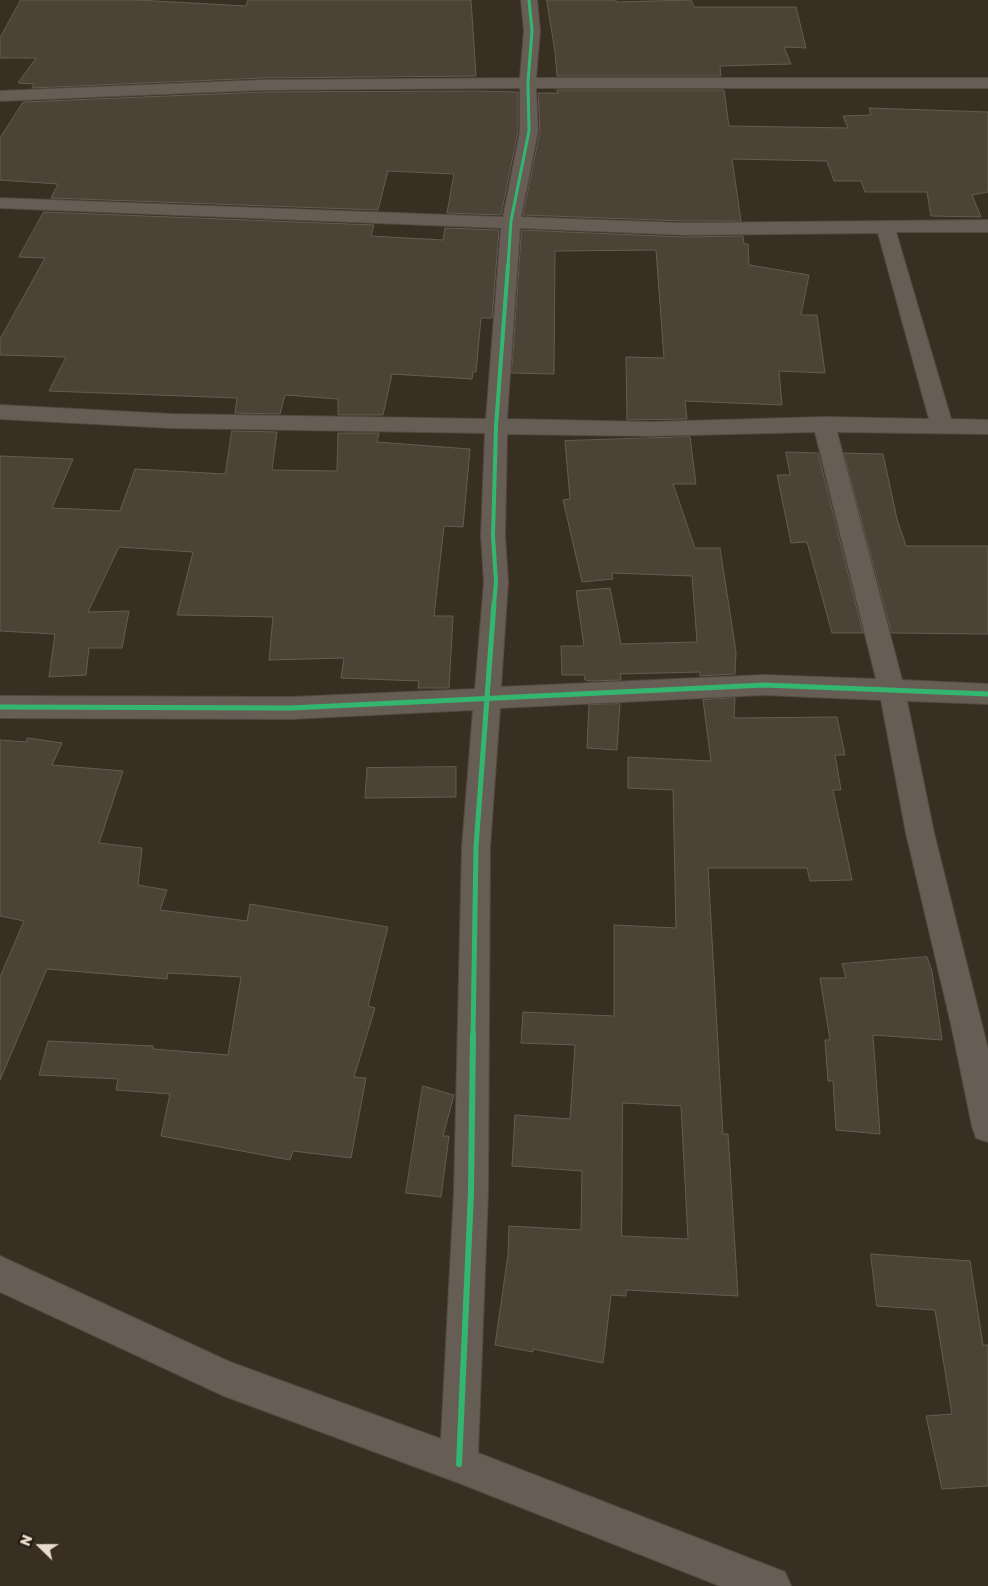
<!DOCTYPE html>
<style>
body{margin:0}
#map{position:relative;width:988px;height:1586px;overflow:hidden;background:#392e22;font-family:"Golos Text",sans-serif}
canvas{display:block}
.north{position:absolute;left:15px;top:1521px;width:50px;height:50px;-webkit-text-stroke:4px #22190f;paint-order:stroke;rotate:292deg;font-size:14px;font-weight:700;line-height:20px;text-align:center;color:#e9dccf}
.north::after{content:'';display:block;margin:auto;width:18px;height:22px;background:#e9dccf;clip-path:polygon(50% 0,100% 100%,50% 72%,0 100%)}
</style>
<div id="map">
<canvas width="988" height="1586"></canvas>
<div class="north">N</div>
</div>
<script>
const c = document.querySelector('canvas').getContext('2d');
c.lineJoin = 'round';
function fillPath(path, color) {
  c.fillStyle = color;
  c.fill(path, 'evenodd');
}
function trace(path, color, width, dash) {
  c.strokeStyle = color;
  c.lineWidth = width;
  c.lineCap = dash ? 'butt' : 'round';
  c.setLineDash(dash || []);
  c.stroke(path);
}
const building = new Path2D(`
 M21,0H137L246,6L248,0H471L476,76L262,78L32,88L34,84L18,83L36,58H0V38Z
 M547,0H616V2L691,0L694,7H796L806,48L784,47L791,64L720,66L721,76H557L555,52Z
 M557,90H724L729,126L848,128L843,116L871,115L869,108L988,112V192L972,195L981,217L931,216L927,192H865L861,181H834L827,161L732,159L741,221H683L523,215L540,131L538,93H558Z
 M477,91L518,92V131L501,215L447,213L454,174L388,171L378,210L51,198L58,184L0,180V138L23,102L262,92Z
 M44,212L374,225L371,236L443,240L445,228L499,230L492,318H481L476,372H473L472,379L392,374L383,415H338V399L285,395L280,414L235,413L237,398L49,391L66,357L0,355V339L45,258L19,257Z
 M522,230L683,237L743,236L744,244H748L749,265L809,275L801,315H817L825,373L779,371L782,405L685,401L687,419L627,420L626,357L664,358L656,250L555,251L554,374L512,373Z
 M232,431L277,432L272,470L337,471L338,433H379L377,442L470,449L463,527L444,526L434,616H453L449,688H418L419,681L341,678L344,658L269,660L273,617L177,615L193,552L119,547L88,612L129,611L122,648H89L86,675L49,677L55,634L0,631V456L73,459L52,508L120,511L135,469L225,474Z
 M690,437L696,484H673L695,548H720L736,652L735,674L700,676V672L620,674L621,680L591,681L585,680L584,675H562L561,646H584L576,591L610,588L621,644L697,642L692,576L612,573L613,579L582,582L563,500L570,499L565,441Z
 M786,452L818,453L863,633H832L807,542L791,543L777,475H790Z
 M844,453L883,454L897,519L906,546H988V634L892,633Z
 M735,698L734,718L837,717L845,755H835L841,790H833L852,880L810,881L807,868H708L723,1134H728L738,1296L626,1290V1296L611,1295L603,1363L533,1349V1352L495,1345L508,1255L509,1226L581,1230L582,1171L512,1166L515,1115L570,1119L575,1045L521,1043L523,1012L614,1016V925L676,928L673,790L628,788V757L711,761L703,700ZM623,1103L681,1106L688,1239L622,1236Z
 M620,704L617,750L587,748L589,705Z
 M28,738L62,743L52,765L123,771L99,843L142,848L138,885L167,890L160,910L247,921L250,904L388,927L368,1006L375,1008L354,1077L366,1078L351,1158L293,1151L290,1160L161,1136L170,1094L116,1090L118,1079L39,1075L48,1041L153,1046V1049L228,1055L241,977L168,973L167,979L47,969L0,1080V977L24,921L0,916V740L26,742Z
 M456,767V797L365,798L367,768Z
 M927,957L932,971L942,1040L873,1035L880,1134L836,1130L833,1081H828L825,1040H830L820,978H846L842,964Z
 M423,1086L454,1095L443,1136H449L441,1197L406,1193Z
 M871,1254L970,1261L983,1345H988V1486L942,1489L926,1416L952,1414L935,1310L877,1306Z`);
fillPath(building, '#4d4236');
trace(building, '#655c51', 1);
const minor = new Path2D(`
 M521,0H537L540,31L536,78H988V88H536L538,131L521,217L683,223L988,220V232H896L951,419L988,420V434L837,432L902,680L988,684V704L907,701L934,833L988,1049V1142L976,1138L972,1126L951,1024L906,833L881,700L764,695L500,708L490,847L488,1192L478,1453L785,1572L791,1586H720L459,1483L224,1396L0,1292V1256L230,1362L441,1439L454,1192L462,847L473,710L291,719L0,718V696L291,697L475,689L484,582L481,536L485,433L171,428L0,419V405L171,414L486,419L501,228L0,208V198L503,217L520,131V88L262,90L0,101V91L262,80L520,78L524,31ZM520,228L683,235L878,233L929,419L824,417L650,422L507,419ZM815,432L876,679L764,675L501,687L508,582L505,536L507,434L650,436Z`);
trace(minor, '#53493f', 2);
fillPath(minor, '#665e55');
trace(new Path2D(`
 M508,266L511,221L529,131L528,82L532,31L529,0`), '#33b770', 3);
trace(new Path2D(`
 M494,604L496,582L493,536L496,426L508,265`), '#33b770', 4);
trace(new Path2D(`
 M0,707L291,708L764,685L988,694
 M473,1036L476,847L494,603`), '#33b770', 5);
trace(new Path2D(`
 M459,1464L471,1192L473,1035`), '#33b770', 6);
</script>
